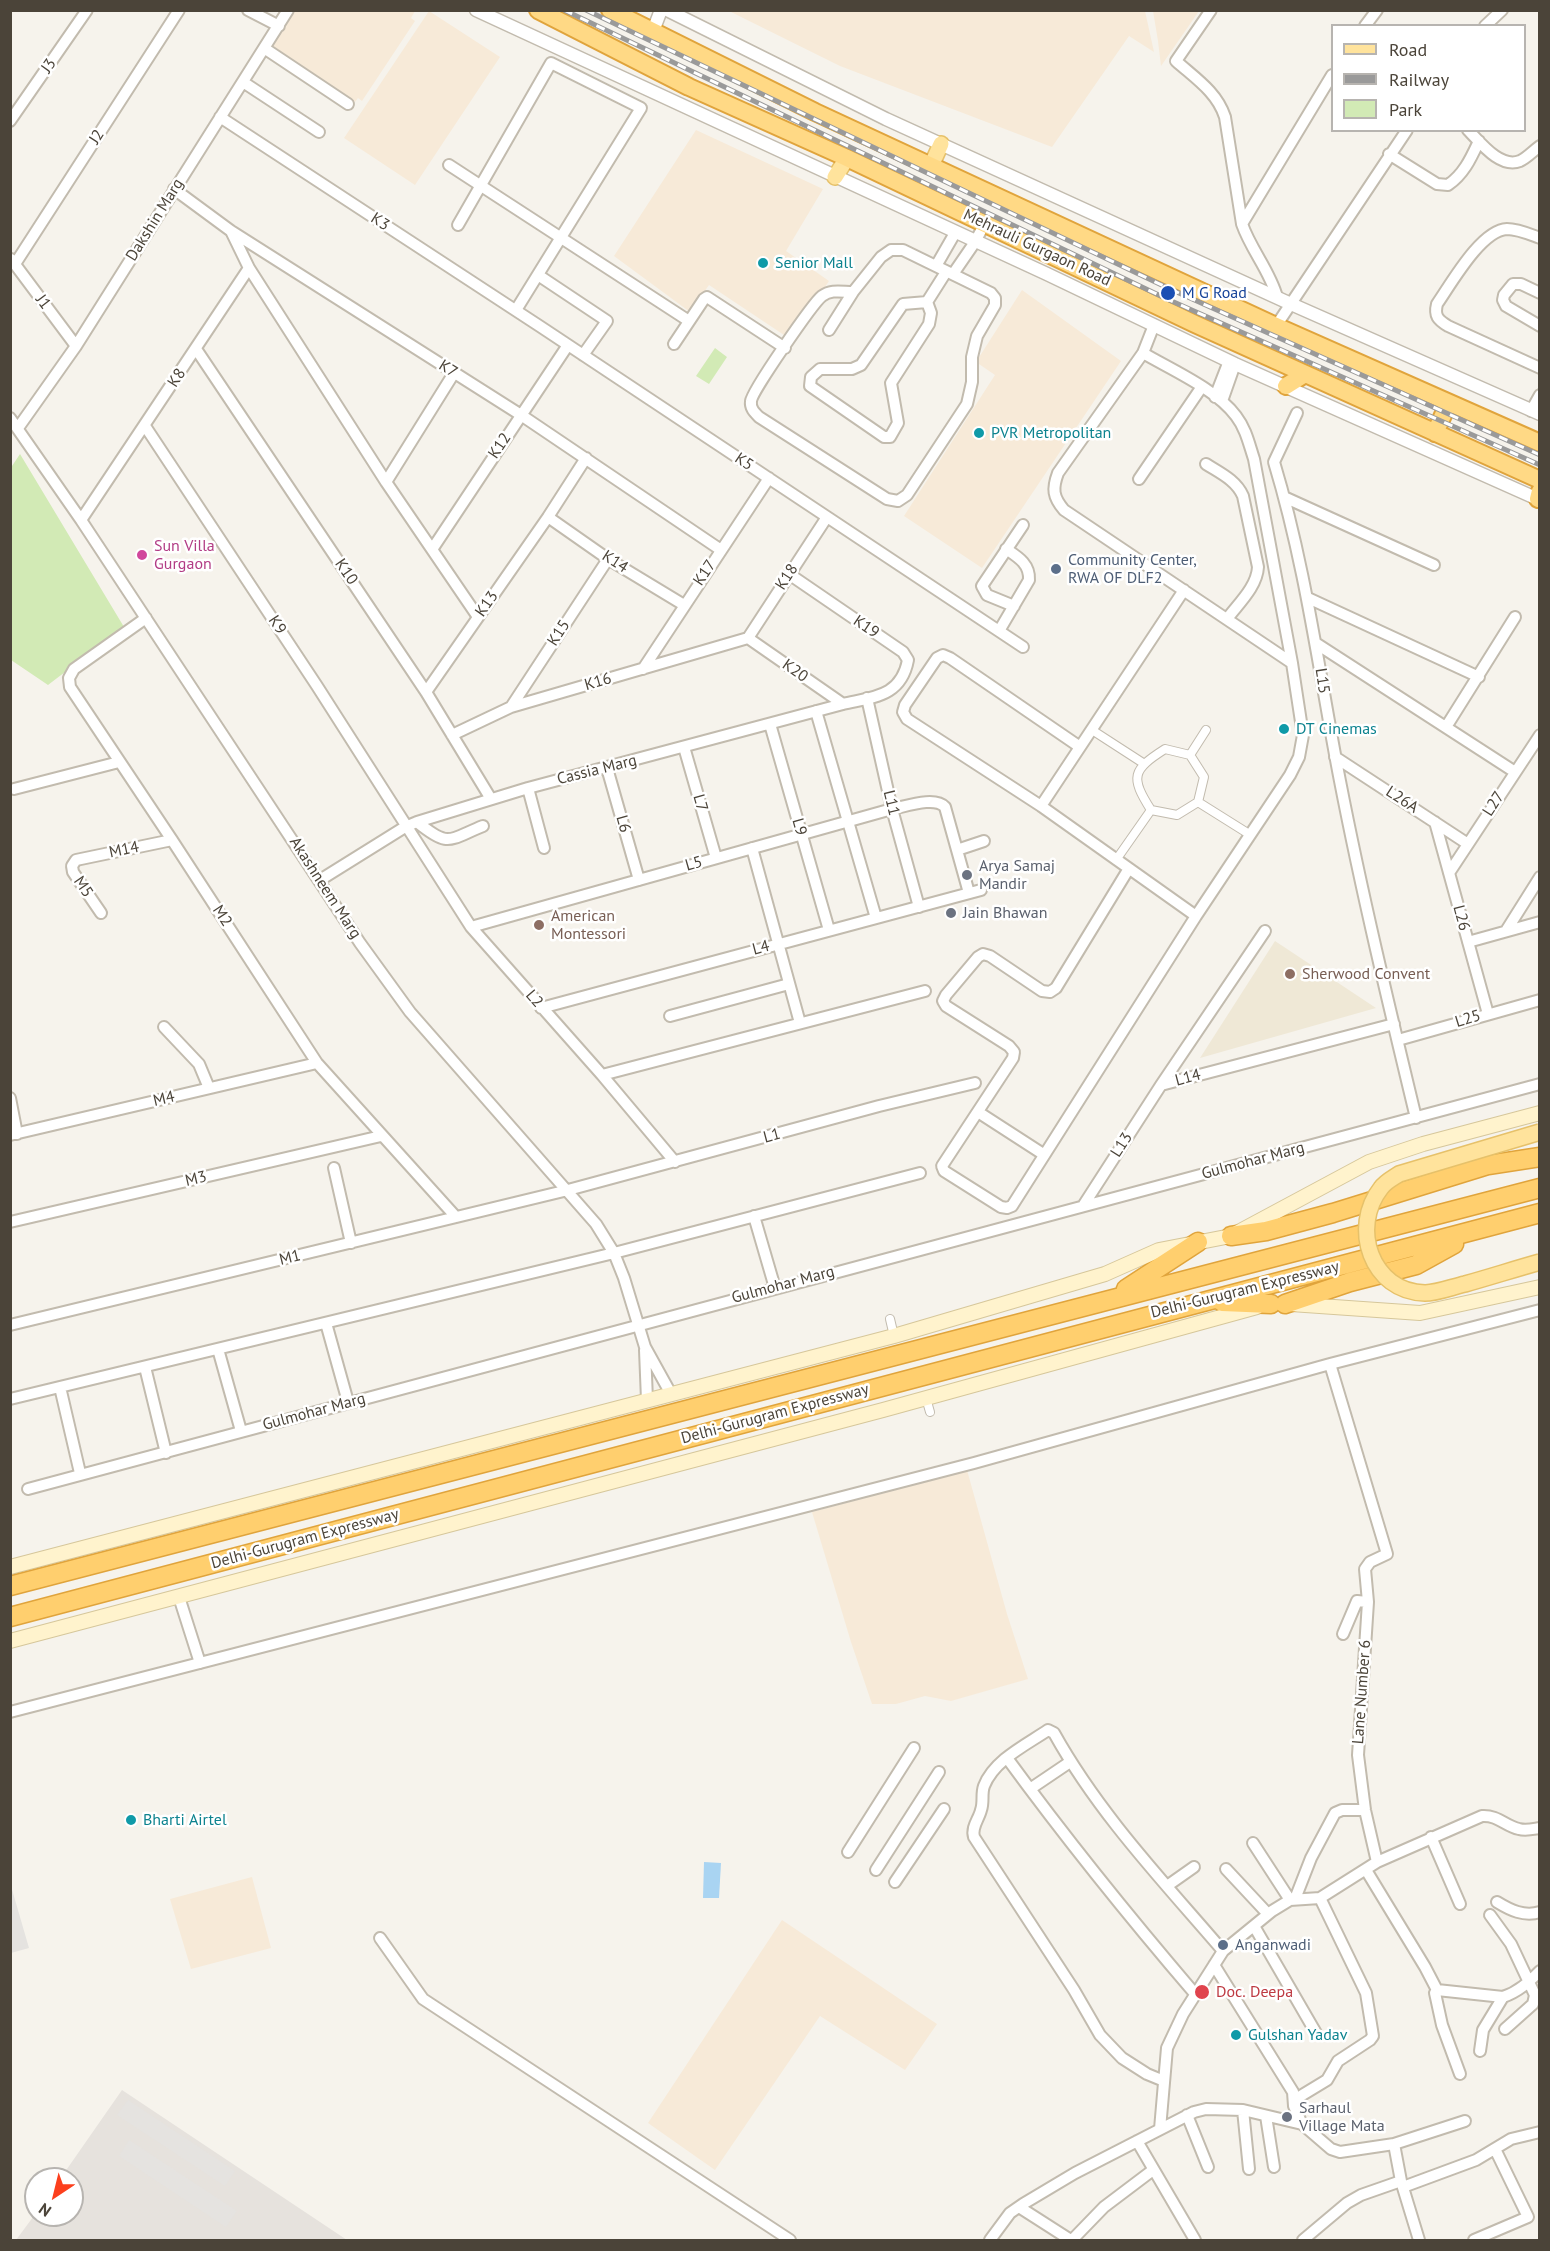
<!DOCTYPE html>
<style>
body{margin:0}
#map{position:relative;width:1550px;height:2251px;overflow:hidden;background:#f6f3ec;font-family:"PT Sans",sans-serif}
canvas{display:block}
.frame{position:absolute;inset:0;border:12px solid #4b4439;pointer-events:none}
.legend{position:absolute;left:1331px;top:24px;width:195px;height:108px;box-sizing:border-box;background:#fff;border:2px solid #b7b4b0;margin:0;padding:8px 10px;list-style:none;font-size:18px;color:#4b4439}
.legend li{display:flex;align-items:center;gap:12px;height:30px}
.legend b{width:30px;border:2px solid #b7b4b0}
.north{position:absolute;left:24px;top:2167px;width:60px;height:60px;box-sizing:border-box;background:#fff;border:2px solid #b7b4b0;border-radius:50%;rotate:215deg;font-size:16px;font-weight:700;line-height:24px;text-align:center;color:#4b4439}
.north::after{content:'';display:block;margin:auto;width:21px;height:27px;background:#fc3f1d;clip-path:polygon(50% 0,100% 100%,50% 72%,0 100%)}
</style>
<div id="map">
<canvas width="1550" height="2251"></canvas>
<div class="frame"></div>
<ul class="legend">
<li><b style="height:8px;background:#ffe39c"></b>Road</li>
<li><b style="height:8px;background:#9a9a9a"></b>Railway</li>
<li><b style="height:16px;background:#d2eab5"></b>Park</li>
</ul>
<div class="north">N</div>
</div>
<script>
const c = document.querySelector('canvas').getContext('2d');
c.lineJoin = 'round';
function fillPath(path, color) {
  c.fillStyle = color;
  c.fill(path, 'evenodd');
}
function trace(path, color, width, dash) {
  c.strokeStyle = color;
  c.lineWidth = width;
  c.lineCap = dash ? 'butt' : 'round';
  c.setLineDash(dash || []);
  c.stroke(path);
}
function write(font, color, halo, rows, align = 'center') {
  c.font = font + ' "PT Sans",sans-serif';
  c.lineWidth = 5;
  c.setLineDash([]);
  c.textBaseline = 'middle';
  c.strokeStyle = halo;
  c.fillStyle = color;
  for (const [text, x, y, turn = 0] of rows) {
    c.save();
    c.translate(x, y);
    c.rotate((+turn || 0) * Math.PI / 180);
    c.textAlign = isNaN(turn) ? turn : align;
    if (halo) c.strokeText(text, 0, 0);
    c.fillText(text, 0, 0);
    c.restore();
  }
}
fillPath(new Path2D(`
 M292,11H415L411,18L415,21L362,101L358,98L355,102L270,44Z
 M429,11L500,57L415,185L344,138Z
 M729,11H1145L1154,52L1129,36L1052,147L840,66Z
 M1153,11H1199L1161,66L1158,41Z
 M696,130L823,189L786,251L829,281L790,339L709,285L690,312L614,256Z
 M1022,290L1121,361L982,568L904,516L995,375L976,362Z
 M967,1470L1007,1614L1028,1679L951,1701L925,1696L896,1704H872L851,1642L812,1512Z
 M252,1877L271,1948L191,1969L170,1899Z
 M782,1920L937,2024L905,2070L820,2016L715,2170L648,2123Z`), '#f7ead8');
fillPath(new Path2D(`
 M122,2090L347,2240H16L36,2213V2215H72V2179H60Z`), '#e6e2dd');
fillPath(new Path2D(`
 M1275,941L1376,1008L1200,1058Z`), '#efe8d6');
fillPath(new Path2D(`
 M715,348L727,357L709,384L696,376Z
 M20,454L124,627L48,685L11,660L10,469Z`), '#d2eab5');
fillPath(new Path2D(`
 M11,1886L29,1948L11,1953L10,1887Z
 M128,2100L235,2171L225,2186L117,2115Z
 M129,2140L237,2211L226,2227L119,2156Z`), '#e5e3e0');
fillPath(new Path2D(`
 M704,1862L721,1863L719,1898H703Z`), '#a9d4f2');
const pedestrian = new Path2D(`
 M1092,730L1143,763
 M1165,749L1190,755L1204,777L1198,802L1177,815L1151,810C1130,777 1132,770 1165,749Z
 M1190,755L1206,730
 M1198,802L1249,834
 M1116,860L1151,810
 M890,1319L894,1336
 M926,1398L930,1412`);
const minor = new Path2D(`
 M248,10L279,26
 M1211,10L1176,61C1195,78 1217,92 1225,117L1242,224C1251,250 1270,271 1277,297
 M1365,26L1377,10
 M1485,26L1502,10
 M264,48L348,104
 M243,82L319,132
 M220,117L541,327L1023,647
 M10,121L87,10
 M1468,130C1480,142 1500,169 1520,161C1527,158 1533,151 1540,146
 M1389,154L1437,184L1448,185C1464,174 1471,158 1479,141
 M449,165L689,321
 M174,189L231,231L521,415L721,550
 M1242,224L1332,75
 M458,225L551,63L641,108L516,310
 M1540,238C1529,234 1518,229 1507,229C1481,230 1451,284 1437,304C1434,316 1438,320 1448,326L1540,368
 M891,250H903L991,293L995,298V305L977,336L972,357V382L967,404L907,495L898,501L887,499L759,417C754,412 750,408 751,401C752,391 813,303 822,296C831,289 842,292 853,292L881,257Z
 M11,259L76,346
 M15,264L179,10
 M936,266L955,233
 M249,268L386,482L478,617
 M953,274L975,242L985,223
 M538,275L607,321L583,355
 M1540,293L1521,284H1513L1504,295L1503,300L1506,306L1540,326
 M927,302L903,304L861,365L852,369H820L811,377L810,386L884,437H890L898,423L891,383L929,324L931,313L927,302L946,272
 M1154,325L1143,353L1058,473C1052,489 1053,497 1064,510L1292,663
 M1276,326L1407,130
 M829,330L853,292
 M674,344L704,299L707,297L785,348
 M196,349L426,692L491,799
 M1215,397L1229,361
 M1222,401L1235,364
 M1531,411L1540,395
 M1297,413L1274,462C1306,568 1319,673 1340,781C1362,894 1389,1006 1416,1118
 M10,418L81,520L360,943L410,1012L596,1224L614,1253L624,1278L645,1347L671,1394
 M145,426L317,686L471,927L602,1075L675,1162
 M18,428L76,346L288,10
 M1206,464C1220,473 1236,480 1243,496L1258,567C1257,587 1238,604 1227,619
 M1139,479L1201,388
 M386,482L454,373
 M1284,497L1434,565
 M548,517L608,559L684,605
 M81,520L249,268L231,231
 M433,548L568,345
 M1308,598L1479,677
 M1014,606L987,595L982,586L1023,525
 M146,618L74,669L69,678L70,687L172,840L317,1063L456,1217
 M999,631L1029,580C1030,564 1018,557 1006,549
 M748,638L827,517
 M748,638L843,704
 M1317,644L1515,772
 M643,669L769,478
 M426,692L548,517L586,458
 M867,698L892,809L919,907
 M511,707L608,559
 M816,711L876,918
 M770,724L829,930
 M1446,727L1515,617
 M452,735L511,707L748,638
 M684,747L716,858
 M1080,747L950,658L943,655L937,658L905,705L903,712L907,719L1041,806L1196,916
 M1335,757L1468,844
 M607,768L639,880
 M528,788L544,848
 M14,789L119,762
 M1041,806L1184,590
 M417,822C449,848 448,840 483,826
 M1435,822L1488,1014
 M752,848L800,1023
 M957,850L984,841
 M1128,870L1056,988L1050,992L1042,991L990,956L983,954L978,957L946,995L943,1001L946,1006L1009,1046L1014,1052L1013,1058L942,1166L944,1171L1001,1207L1007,1208L1012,1206L1196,916L1290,775L1299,757L1303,735L1292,663L1254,459C1249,444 1246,429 1236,416C1216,389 1172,370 1143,353
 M1449,873L1540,735
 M320,880L405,827L417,822L528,788L843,704C873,697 901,697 908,660L903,652L789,574
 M101,913L73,872L72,866L76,860L172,840
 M471,927L892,809C907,806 935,796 945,807L969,893
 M1506,931L1540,877
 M1468,942L1540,922
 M541,1008L981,890
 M670,1016L789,984
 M164,1027L199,1064L209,1088
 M1398,1040L1540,1000
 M602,1075L925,991
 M1161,1085L1394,1024
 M10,1098L17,1134
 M978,1112L1043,1154
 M10,1135L317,1063
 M334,1168L351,1243
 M1083,1206L1161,1085L1265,931
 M754,1216L775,1288
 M10,1222L381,1136
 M326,1323L348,1402
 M10,1325L568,1190L879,1106L975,1083
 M218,1349L241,1431
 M645,1350L647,1400
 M1330,1364L1387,1554L1370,1562L1365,1569L1368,1602L1358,1755L1365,1810L1377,1862
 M145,1367L166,1453
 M60,1387L80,1473
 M10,1399L614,1253L920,1173
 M28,1489L1540,1084
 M179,1597L200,1663
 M1343,1634L1357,1601L1368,1602
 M10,1712L974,1463L1330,1364L1540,1310
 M1007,1758C1067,1840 1130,1918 1196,1995
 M1030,1789L1070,1762
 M1431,1837L1460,1904
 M1253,1843L1290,1900
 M848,1852L914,1748
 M1226,1869L1268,1914
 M876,1870L939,1772
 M1366,1870L1425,1967L1437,1990L1435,1993L1442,2025L1460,2074
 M895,1882L944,1809
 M1167,1886L1194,1867
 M1295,1899L1311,1858L1335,1813L1342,1810H1365
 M1497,1902C1510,1910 1524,1917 1540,1912
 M1490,1915L1511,1944L1535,1995L1533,2004L1505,2029
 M1254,1926L1316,2033
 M380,1938L423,1999L790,2240
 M1214,1965L1293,2092L1294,2106L1302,2124
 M1437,1990L1503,1997C1518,1992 1529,1982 1540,1971
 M1480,2051L1483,2030L1503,1997
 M1164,2081L1147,2074L1122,2058L1100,2035L1074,1990L974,1837C971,1827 979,1819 981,1810C984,1802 981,1794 984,1786C994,1760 1026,1745 1048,1730L1054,1733C1099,1814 1163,1881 1223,1951
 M1294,2100L1327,2080L1338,2061L1370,2040L1373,2036L1366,1993L1320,1898
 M1243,2110L1249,2169
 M1187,2115L1208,2167
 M1266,2116L1274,2167
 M1160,2129L1167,2048L1183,2014L1223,1951L1272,1911L1290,1900L1320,1898L1377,1862L1482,1816C1498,1815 1505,1826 1519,1829C1526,1831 1533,1829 1540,1828
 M1137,2141L1195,2240
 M1394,2144L1401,2181L1419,2240
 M1403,2187L1476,2160L1511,2139L1540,2132
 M1019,2207L1069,2239H1073L1104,2207L1153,2170
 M990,2240L1010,2213L1023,2204L1075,2173L1194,2112L1206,2109L1243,2110L1302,2124L1331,2149L1340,2152L1394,2144L1465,2121
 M1303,2240L1347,2203L1361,2195L1401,2181
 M1474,2240L1528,2217L1495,2149`);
const tertiary = new Path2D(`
 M476,10L1047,274L1235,364L1540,500
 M667,10L886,119L1291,304L1540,414
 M653,31L661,10`);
const secondary = new Path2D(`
 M1291,1304L1420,1313L1540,1287
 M10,1567L894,1336L1105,1274L1159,1250L1231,1236L1369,1162L1423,1144L1540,1113
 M10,1641L883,1410L1257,1307`);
const primary = new Path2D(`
 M931,166L941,144
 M835,177L847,158`);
const trunk = new Path2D(`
 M538,10L689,87L847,158L1195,324L1540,480
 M610,10L815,112L1276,326L1540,443
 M1286,386L1305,374
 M1435,433L1448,404
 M1538,499L1540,491`);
const motorway = new Path2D(`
 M1231,1236L1266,1231L1333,1213L1488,1165L1540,1157
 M1126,1289L1198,1242
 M1222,1302L1271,1304
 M1285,1304L1350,1282L1416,1265L1454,1244
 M10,1586L1540,1188
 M10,1617L1540,1213`);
trace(pedestrian, '#c2bbae', 10);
trace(minor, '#c2bbae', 14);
trace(tertiary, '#c2bbae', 15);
trace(secondary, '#d6c79b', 16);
trace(primary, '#e6c16a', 18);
trace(trunk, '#e0a43c', 20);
trace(motorway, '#e0a43c', 21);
trace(pedestrian, '#fff', 8);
trace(minor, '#fff', 10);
trace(tertiary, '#fff', 12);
trace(secondary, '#fff3cd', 14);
trace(primary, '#ffe39c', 15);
trace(trunk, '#ffd985', 16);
trace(motorway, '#ffcf6e', 18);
const rail = new Path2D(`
 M564,10L1167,299L1540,465
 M586,10L1170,289L1540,455`);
trace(rail, '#9a9a9a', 5);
trace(rail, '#fff', 3, [9]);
const primaryBridge = new Path2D(`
 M1540,1132L1399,1174C1393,1178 1385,1182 1381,1188C1350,1227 1371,1292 1425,1293C1437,1293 1452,1287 1465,1284C1490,1277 1515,1269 1540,1262`);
trace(primaryBridge, '#e6c16a', 18, []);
trace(primaryBridge, '#ffe39c', 15);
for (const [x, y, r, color] of [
 [763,263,6,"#0f9aa8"],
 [1168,293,8,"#1a4fb4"],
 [979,433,6,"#0f9aa8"],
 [142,555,6,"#d1479c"],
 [1056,569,6,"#5c6f8a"],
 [1284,729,6,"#0f9aa8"],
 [967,875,6,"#6b7280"],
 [951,913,6,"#6b7280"],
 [539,925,6,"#8d6e63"],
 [1290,974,6,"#8d6e63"],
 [131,1820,6,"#0f9aa8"],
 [1223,1945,6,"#5c6f8a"],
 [1202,1992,8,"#e0444e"],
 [1236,2035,6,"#0f9aa8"],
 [1287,2117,6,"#6b7280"]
]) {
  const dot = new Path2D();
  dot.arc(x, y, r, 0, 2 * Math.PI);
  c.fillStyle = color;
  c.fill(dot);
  trace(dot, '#fff', 2);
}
write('16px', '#4b4439', '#fff', [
 ["J3",49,66,-55],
 ["J2",97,137,-57],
 ["Dakshin Marg",155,220,-58],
 ["K3",380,222,33],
 ["Mehrauli Gurgaon Road",1037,248,25],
 ["J1",43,302,53],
 ["K7",448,369,32],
 ["K8",177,378,-57],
 ["K12",500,446,-56],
 ["K5",744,462,34],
 ["K14",615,562,33],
 ["K10",346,572,56],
 ["K17",705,573,-56],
 ["K18",787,577,-57],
 ["K13",487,604,-55],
 ["K9",277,625,57],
 ["K19",866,627,34],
 ["K15",559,633,-57],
 ["K20",795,671,35],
 ["L15",1322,681,81],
 ["K16",598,682,-16],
 ["Cassia Marg",597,770,-14],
 ["L26A",1402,800,33],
 ["L7",700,803,74],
 ["L11",891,803,76],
 ["L27",1494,804,-57],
 ["L6",623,824,74],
 ["L9",799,827,74],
 ["M14",124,850,-12],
 ["L5",694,864,-16],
 ["M5",83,887,56],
 ["Akashneem Marg",325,888,57],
 ["M2",222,916,57],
 ["L26",1461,918,75],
 ["L4",761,948,-15],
 ["L2",534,999,49],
 ["L25",1468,1019,-17],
 ["L14",1188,1078,-15],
 ["M4",164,1099,-13],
 ["L1",772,1136,-15],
 ["L13",1122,1145,-57],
 ["Gulmohar Marg",1253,1161,-15],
 ["M3",196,1179,-13],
 ["M1",290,1258,-14],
 ["Gulmohar Marg",783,1285,-15],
 ["Delhi-Gurugram Expressway",1245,1290,-14],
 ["Gulmohar Marg",314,1412,-15],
 ["Delhi-Gurugram Expressway",775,1414,-15],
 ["Delhi-Gurugram Expressway",305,1539,-15],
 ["Lane Number 6",1362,1692,-86]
]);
write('16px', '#0d838f', '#fff', [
 ["Senior Mall",775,263],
 ["PVR Metropolitan",991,433],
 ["DT Cinemas",1296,729],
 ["Bharti Airtel",143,1820],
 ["Gulshan Yadav",1248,2035]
], 'left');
write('16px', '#164399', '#fff', [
 ["M G Road",1182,293]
], 'left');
write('16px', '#b23c85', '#fff', [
 ["Sun Villa",154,546],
 ["Gurgaon",154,564]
], 'left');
write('16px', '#4e5e75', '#fff', [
 ["Community Center,",1068,560],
 ["RWA OF DLF2",1068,578],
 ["Anganwadi",1235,1945]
], 'left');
write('16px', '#5b616d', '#fff', [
 ["Arya Samaj",979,866],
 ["Mandir",979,884],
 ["Jain Bhawan",963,913],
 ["Sarhaul",1299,2108],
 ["Village Mata",1299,2126]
], 'left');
write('16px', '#785e54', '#fff', [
 ["American",551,916],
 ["Montessori",551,934],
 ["Sherwood Convent",1302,974]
], 'left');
write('16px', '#be3a42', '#fff', [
 ["Doc. Deepa",1216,1992]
], 'left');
</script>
